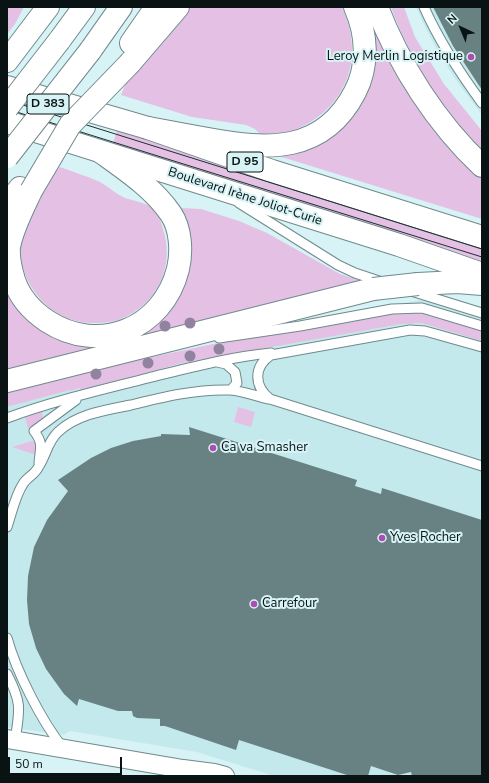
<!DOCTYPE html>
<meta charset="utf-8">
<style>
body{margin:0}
#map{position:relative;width:489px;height:783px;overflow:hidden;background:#d7f3f5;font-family:"Nunito Sans",sans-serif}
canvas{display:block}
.frame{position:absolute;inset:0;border:8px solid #091314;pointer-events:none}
.north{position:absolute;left:441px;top:8px;width:40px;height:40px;-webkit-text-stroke:3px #d7f3f5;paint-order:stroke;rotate:316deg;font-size:11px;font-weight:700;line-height:16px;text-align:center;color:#091314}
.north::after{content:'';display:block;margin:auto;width:14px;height:18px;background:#091314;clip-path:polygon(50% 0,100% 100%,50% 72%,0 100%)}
.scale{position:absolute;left:8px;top:757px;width:114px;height:18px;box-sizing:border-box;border:2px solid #091314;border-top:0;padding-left:5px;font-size:12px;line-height:14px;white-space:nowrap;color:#091314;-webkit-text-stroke:3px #d7f3f5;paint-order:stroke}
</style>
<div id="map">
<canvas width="489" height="783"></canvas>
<div class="frame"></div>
<div class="north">N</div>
<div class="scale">50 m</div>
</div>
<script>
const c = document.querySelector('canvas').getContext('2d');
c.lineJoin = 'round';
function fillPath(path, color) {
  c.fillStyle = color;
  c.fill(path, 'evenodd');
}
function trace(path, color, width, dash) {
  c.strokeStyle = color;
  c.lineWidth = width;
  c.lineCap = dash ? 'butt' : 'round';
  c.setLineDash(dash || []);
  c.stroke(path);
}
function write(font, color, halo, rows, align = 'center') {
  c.font = font + ' "Nunito Sans",sans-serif';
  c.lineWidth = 4;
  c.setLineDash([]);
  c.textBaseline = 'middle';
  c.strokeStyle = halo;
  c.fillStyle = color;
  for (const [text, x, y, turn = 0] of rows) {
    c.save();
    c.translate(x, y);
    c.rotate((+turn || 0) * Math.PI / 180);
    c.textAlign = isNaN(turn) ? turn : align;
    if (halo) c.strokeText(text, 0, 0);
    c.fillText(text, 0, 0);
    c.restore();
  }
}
fillPath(new Path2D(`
 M416,7H482V115L456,80L441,57L427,31Z
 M446,296L482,307V776H274L197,752L70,731L63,735L7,727V407L70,389V391L117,378L182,363L283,323Z`), '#c3e9ec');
fillPath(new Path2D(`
 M7,7H24L15,24L7,34Z
 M187,7H342C372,71 332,131 263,137L255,129L246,125L192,117L121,95L126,83Z
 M391,7H404L415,37L444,84L482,131V150C442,110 410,60 391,7Z
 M368,12L472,168L482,177V219L272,154L356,110L369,88L374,62Z
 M117,130L482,244V264L112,147Z
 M60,167C73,172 87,176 100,182C109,187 116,194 125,198C134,201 150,203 156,211C160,218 163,228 165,236C172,267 158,300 129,315C124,317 120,320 115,321C77,329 44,314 27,279C17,256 20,229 31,206C37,194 51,178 60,167Z
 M181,208L201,209L239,221L267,233L340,274L372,284L132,339L155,323L184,218Z
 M7,286L107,344L7,375Z
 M412,312L438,316L482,331V341L422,323L401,324L182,363L81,391L80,388L70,391V390L7,407V392L115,365L213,344L399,313Z
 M238,407L255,412L251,427L234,422Z
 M42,412L43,418L28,429L25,417Z
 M32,441L36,443L37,446L35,453L33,454L12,447Z`), '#e4c1e4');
fillPath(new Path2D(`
 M433,7H482V90L453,46Z
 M189,427L357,480L355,486L381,494L382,488L482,520V776H412L411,772L398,775L371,766L368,776H350L239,740L236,750L165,726H160V719L137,718L133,716L132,711H118L79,699L77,706L64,694L46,669L36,648L29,624L27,600L28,576L34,547L47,520L68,491L58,480L91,458L111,448L133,441L161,436V434L190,435Z`), '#688283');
const service = new Path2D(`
 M424,7C439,41 460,73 482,103
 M239,203L338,265L355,273L382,282
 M411,291L482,313
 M219,338L300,326L392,309L422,308L482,326
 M482,347L425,331L410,330L271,355C253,367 254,386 270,399L482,466
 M217,362L226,364L235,372L237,383L231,390
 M7,418C53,401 101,390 148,378C189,368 229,357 271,353
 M39,463C40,448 44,444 34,431L76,400
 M7,527C12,512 15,496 23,484C27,477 35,475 39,466C46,455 48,441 58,432C77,414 106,410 131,405C163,397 196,389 230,390C243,391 256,396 268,399
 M7,638C17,673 41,720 63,748
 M7,674C22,703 20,709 15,740`);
const minor = new Path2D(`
 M7,739L183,769L214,773L225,776`);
const primary = new Path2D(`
 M7,87L148,128L272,171L482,237
 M7,122L399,245L482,274`);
const trunk = new Path2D(`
 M377,7C399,65 437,124 482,166
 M59,41L84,7
 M131,43L156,7
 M90,51L121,7
 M7,61L48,7
 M130,63L178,7
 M148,128C168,132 188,135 208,139C267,150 323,154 355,92C369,65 367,34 355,7
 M31,191C23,208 12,229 9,247C8,258 11,270 14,280C20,298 32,311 47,321C99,355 163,329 178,269C182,252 181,229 171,214C153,188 126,170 101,152
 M7,204L20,188
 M418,284L457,282L482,284
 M7,381L373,289`);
trace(service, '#708a8c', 11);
trace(minor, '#708a8c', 20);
trace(primary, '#708a8c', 24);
trace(trunk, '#708a8c', 24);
trace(service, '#fff', 9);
trace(minor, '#fff', 18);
trace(primary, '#fff', 22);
trace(trunk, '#fff', 22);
trace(new Path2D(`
 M7,100L482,249
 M7,109L482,257`), '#212e2f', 1);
const trunkBridge = new Path2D(`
 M7,108L59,41
 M7,157L90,51
 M31,191L70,125L130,63
 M373,289L418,284`);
trace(trunkBridge, '#708a8c', 24, []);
trace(trunkBridge, '#fff', 22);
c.fillStyle = '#91839f';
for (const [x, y] of [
 [190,323],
 [165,326],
 [219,349],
 [190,356],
 [148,363],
 [96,374]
]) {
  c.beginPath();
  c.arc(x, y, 5.5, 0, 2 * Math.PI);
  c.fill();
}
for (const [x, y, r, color] of [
 [471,57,4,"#af4cb2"],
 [213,448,4,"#af4cb2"],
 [382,538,4,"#af4cb2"],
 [254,604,4,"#af4cb2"]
]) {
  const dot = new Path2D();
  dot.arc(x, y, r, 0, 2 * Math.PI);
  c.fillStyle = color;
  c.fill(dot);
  trace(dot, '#d7f3f5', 1.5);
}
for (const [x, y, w] of [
 [48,104,42],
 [245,162,36]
]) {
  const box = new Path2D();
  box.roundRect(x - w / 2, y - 10, w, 20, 3);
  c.fillStyle = '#d7f3f5';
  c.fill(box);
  trace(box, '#091314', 1);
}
write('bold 12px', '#091314', null, [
 ["D 383",48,104],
 ["D 95",245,162]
]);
write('13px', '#091314', '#d7f3f5', [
 ["Leroy Merlin Logistique",463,57,"right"],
 ["Ca va Smasher",221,448],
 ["Yves Rocher",390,538],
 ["Carrefour",262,604]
], 'left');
write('13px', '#091314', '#d7f3f5', [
 ["Boulevard Irène Joliot-Curie",245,197,18]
]);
</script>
